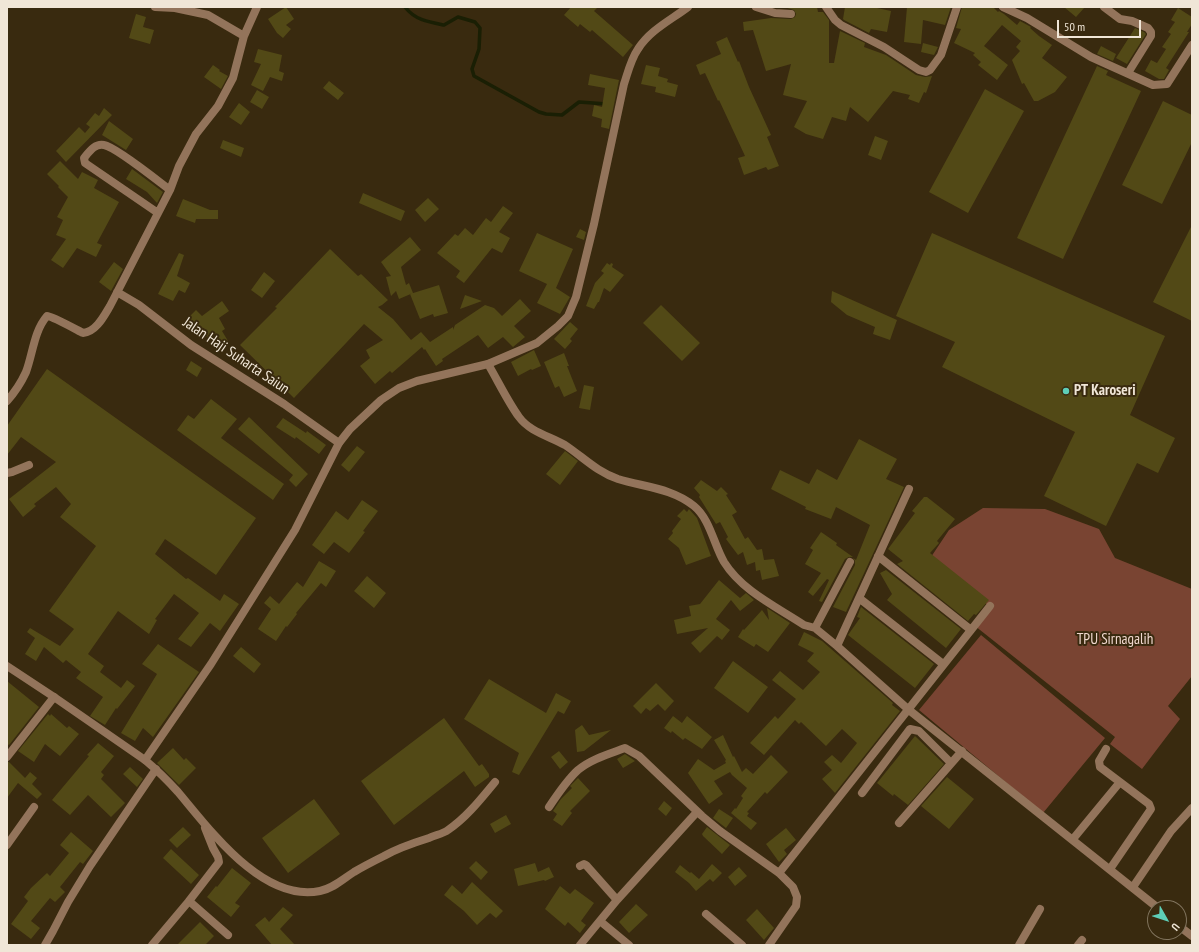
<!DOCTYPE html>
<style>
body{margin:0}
#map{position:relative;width:1199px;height:952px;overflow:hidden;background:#392a0f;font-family:"PT Sans Narrow",sans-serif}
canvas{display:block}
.frame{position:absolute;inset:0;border:8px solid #f0e6d7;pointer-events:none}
.north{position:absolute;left:1147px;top:900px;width:40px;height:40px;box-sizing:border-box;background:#392a0f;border:1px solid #82755f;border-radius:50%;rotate:129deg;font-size:11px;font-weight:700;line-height:16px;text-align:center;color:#f0e6d7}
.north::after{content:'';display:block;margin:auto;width:14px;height:18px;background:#5eceb7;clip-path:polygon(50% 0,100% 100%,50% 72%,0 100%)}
.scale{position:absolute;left:1057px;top:20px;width:84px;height:18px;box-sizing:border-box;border:2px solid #f0e6d7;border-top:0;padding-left:5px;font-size:12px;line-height:14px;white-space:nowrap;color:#f0e6d7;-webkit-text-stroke:3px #392a0f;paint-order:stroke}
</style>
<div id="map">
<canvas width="1199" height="952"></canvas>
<div class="frame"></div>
<div class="north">U</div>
<div class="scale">50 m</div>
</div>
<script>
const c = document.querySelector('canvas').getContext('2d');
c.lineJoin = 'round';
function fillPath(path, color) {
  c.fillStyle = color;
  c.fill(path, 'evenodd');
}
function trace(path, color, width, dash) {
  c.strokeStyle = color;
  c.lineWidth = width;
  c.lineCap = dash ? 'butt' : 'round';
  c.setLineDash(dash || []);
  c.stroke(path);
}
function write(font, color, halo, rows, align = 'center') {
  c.font = font + ' "PT Sans Narrow",sans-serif';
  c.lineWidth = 4;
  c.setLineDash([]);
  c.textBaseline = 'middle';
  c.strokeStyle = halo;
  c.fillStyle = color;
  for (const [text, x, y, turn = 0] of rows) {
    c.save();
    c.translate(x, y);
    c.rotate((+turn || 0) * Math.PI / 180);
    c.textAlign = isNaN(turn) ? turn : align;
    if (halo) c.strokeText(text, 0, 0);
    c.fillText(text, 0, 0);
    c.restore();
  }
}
fillPath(new Path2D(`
 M983,508L1045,509L1099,529L1115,558L1192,589V676L1168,706L1180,719L1142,769L1110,744L1115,737L975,626L990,607L931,557L949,530Z
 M981,635L1105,738L1043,813L919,710Z`), '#794432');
trace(new Path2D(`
 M405,7C415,20 428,22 444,25L458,17L475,22L480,28L479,49L472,69L474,76L539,112L546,114L562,115L579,102L607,104`), '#1a1f04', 3.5);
fillPath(new Path2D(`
 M286,7L294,19L286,25L291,29L283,38L277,33L268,19Z
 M571,7H598L594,11L633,45L623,57L592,30L590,32L580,24L578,27L564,15Z
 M784,7H817L818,12H823L829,20V63H834L840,31L865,43L864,47L886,55L916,75L925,77L932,76L926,93L924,92L919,103L908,99L910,95L893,91L868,122L850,107L846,121L832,117L823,139L806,134L794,127L807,101L783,95L791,64L766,71L753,30L744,31L743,22L771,18L791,19L795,17L796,14L794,10Z
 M845,7H878L877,8L891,11L887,32L871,29L869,33L844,20L843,19Z
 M907,7H951L945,25L923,20L921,44L904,42Z
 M962,7H993L998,12L999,11L1004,14L1017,25L1020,21L1031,27L1030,28L1039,36L1052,45L1042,58L1067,77L1055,92L1038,101H1034L1024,83L1022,84L1012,60L1020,51L1016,47L1021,41L1002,25L984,46L1008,65L997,80L978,65L981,62L973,55L975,53L954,43L961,29L956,28Z
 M1064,7H1085L1076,17Z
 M1178,8L1192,17V24L1187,32H1189L1166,68L1169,70L1164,79H1159L1145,71L1151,60L1157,63L1166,49L1162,47L1171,34L1168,32L1175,22L1171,20Z
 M136,14L146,17L143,27L154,30L150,44L129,38Z
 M1135,28L1144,32L1146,34L1127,64L1116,58Z
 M727,37L738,62L739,61L749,87L771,135L767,137L779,166L768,170L766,167L744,175L738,158L745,156L719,100L718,101L705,73L700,75L696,65L721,54L716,42Z
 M923,43L938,47L934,55L921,52Z
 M1101,46L1116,54L1113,61L1097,54Z
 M258,49L282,55L279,71L284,73L282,81L270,77L263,91L251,85L261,64L254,62Z
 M213,65L220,70L219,71L228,76L221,89L204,77Z
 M646,65L660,68L658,76L668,79L667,82L678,85L675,97L655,92L656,87L641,84Z
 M1097,66L1108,71L1106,75L1141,91L1063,259L1017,238Z
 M590,74L619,80L609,129L601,127L602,119L592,116L594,105L602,107L605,88L588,85Z
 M329,81L344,93L338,100L323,88Z
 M985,89L1024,111L968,213L929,192Z
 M257,90L269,97L262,109L250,102Z
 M1163,101L1192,115V142L1162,204L1122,185Z
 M239,103L250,112L241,125L229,117Z
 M104,108L112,115L66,162L56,151L79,127L85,133L90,127L86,124L95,113L99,116Z
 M109,121L133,139L126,150L102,135Z
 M875,136L888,141L881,160L868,155Z
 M223,140L244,148L241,157L220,148Z
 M60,161L78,179L82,172L98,180L94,188L119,202L97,243L102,245L96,257L77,248L63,268L51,260L66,239L56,235L63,220L57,217L68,197L58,187L59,186L47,174Z
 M132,169L163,192L157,203L147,192L126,179Z
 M363,193L405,211L401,221L359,203Z
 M428,198L439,209L425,222L415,210Z
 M183,199L210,210H218V219H196L195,223L176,216Z
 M503,206L513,213L499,232L510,238L502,253L492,248L464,283L456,277L460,271L437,253L455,234L458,236L465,228L473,235L486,218L491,222Z
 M1192,225V321L1153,302Z
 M580,229L586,232L584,240L576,237Z
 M537,233L573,249L556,288L570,297L560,314L537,303L547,284L519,271Z
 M932,233L1165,336L1130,415L1175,438L1158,473L1137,463L1106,526L1044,496L1075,432L942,367L955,342L896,316Z
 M410,237L421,250L401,267L406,285L409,283L413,293L399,299L396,291L391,296L386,277L391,276L381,262Z
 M330,249L358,276L361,274L388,300L382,305L378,307L393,319L411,340L421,332L430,342L453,327V330L455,325L485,305L494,308L502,316L520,299L531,311L514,326L525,337L513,347L503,337L488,348L478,335L442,359L443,361L436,366L425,349L424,350L422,347L392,373L390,371L375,384L360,366L370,358L366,350L383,340L364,324L294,398L240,345L277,308L275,307Z
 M179,253L184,255L177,276L190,283L185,293L179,290L173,301L158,294Z
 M114,262L123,269L111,291L99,282Z
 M607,263L610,265L611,263L613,264L612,267L624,275L610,292L604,288L599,302H598L594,309L586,306L595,283L604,273L601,271Z
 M264,272L275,281L262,298L251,290Z
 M439,285L448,313L434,317L433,314L420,319L410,294Z
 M832,291L897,320L890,340L873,334L875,327L847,315L831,302Z
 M465,295L482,301L460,309Z
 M222,301L229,311L219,318L225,329L222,331L228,341L224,346L218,351L209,338L208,339L202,329L196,336L183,323L196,310L202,316Z
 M661,305L700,343L682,361L643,323Z
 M570,322L578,329L570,339L572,341L565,349L554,339Z
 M534,350L541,366L532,370L531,369L518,376L511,362Z
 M564,353L569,366H567L577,391L564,397L559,386L555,388L544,362Z
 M191,361L202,368L197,377L186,370Z
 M47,369L256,518L216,575L165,539L155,554L186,579L188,578L220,601L224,594L239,604L220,631L210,623L191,647L178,639L199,613L174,594L155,619L157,620L149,634L118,611L88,654L104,666L100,672L121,688L127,680L135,686L117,709L116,708L105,725L90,716L103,697L76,678L81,672L66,660L63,663L44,647L36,661L25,654L35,638L27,632L30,628L60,646L74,629L49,611L96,546L60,517L71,504L56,487L34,504L36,506L23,517L9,499L56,462L21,437L7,455V426Z
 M584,385L594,387L590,410L579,408Z
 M211,399L237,419L221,438L284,484L273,500L177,430L188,415L194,419Z
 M249,417L308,474L296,487L289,480L293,475L238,429Z
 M283,418L306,433L307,431L326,445L319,454L296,437L295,439L276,427Z
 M859,439L897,459L886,479L904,487L846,612L833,607L855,565V561L853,558L856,560L870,525L836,507L831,519L805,509L806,507L771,489L780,470L809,484L817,469L837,480Z
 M357,446L365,452L349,472L341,465Z
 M565,451L578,461L560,485L546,474Z
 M701,480L717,491L721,487L728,494L726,495L737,512L732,515L745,539L748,537L757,550L762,549L764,560L774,559L779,576L762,580L760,570L756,571L755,562L747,565L743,552L738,555L726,539L728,537L720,522L716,524L699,497L700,495L694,488Z
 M924,497H927L955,519L937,541L939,543L930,553L989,600L976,615L974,614L968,621L897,564L903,561L888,549L915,513L912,511Z
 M362,500L378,511L363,531L365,532L349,553L334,542L324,554L312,545L336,511L348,520Z
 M684,509L687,512L689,509L697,518L711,556L686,565L679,548L668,539L673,533L672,531L681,519L677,516Z
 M821,532L837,543L836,545L853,557H849L845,559L822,602L819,601L829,580L827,579L813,596L808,592L821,573L805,564L813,550L810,548Z
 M319,561L336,571L326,587L321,583L296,613L297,614L287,627L286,626L276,641L258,629L271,609L264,603L270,596L279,604L297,582L303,587Z
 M886,570L961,629L946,648L887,600L892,594L880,573Z
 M367,576L386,593L374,608L354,591Z
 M719,580L740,598L746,593L754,600L740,611L731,600L716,619L730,630L722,640L717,636L700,653L691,643L708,628L677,634L674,620L691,616L689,606L700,604Z
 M861,607L934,664L915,688L848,635L860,618L857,617Z
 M767,608L790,623L768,652L756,644L754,647L738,637L743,629L744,630L762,610L769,620Z
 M804,632L822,641L893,703L892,705L900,711L835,793L822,779L832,770L824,762L832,755L841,763L857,743L842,729L826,746L801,722L799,724L795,720L764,755L750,743L775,716L778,719L796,699L772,680L780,671L803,690L820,672L807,661L814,653L798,645Z
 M158,644L199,672L153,737L143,728L135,741L121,733L157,674L142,664Z
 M241,647L261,664L254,673L233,656Z
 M733,661L768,687L748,713L714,688Z
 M489,679L546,713L556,693L571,701L564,714L558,711L519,775L512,772L519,753L464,719Z
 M7,681L39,707L9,745L7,744Z
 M656,683L674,701L665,711L658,704L650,711L646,708L641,714L633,706Z
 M48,714L50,716L51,714L67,728L69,726L79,734L60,756L45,744L34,762L18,751Z
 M673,716L682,723L687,716L712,737L702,749L685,738L683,740L672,731L671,733L664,728Z
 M444,718L479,766L482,764L489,774V777L475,787L464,771L394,825L361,781Z
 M582,725L589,735L611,730L584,751L577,752L575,730Z
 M723,735L733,757L734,756L742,772L746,768L753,774L771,755L788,772L767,794L765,792L747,812L749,813L747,816L757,823L751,830L731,813L735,808L736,809L743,798L741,796L747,788L732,775L730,772L714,781L723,794L709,804L688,773L698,759L714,770L726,763L725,761L726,760L714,740Z
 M915,736L944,764L908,805L894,794L893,796L877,783Z
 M98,743L114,756L101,772L104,775L101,779L125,803L111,817L88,795L70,815L52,800L89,756L87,755Z
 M173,748L184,760L186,758L196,768L179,785L157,763Z
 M559,751L568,762L560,769L551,757Z
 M625,754L635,761L623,768L617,759Z
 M7,762H9L25,778L30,772L37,778L32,784L42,794L37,799L18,783L7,798Z
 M130,767L143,779L137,787L123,774Z
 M947,777L974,799L949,829L921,806Z
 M578,778L590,791L570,811L572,813L562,826L553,820L557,814L553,811L561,799L572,788L570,786Z
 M314,799L340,834L288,873L262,838Z
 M664,801L672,808L666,816L658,809Z
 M719,809L733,818L726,828L713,818Z
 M506,815L511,824L495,833L490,824Z
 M183,827L191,835L177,848L169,840Z
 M707,827L730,845L722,854L703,836L702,834Z
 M786,828L796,840L784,850L787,854L779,862L766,844Z
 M71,832L93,851L83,864L80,862L60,887L65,892L55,902L50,898L31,921L40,928L31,939L11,924L28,901L24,897L31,888L47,873L50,876L69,853L60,845Z
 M171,849L199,875L191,884L163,858Z
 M476,861L488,872L481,880L469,868Z
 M535,863L538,872L549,867L554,877L545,881L544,880L518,886L514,869Z
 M712,864L722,873L713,882L710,879L696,891L689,883L675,872L680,865L690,873L691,872L699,879Z
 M739,867L747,876L735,886L728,877Z
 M232,868L251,883L235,903L240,906L231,917L207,897L216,886L217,887Z
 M472,882L503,911L496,918L490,913L477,925L464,911L444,895L452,885L462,894Z
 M560,886L570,894L575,889L594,903L581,921L586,925L580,933L568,922L565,926L545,909Z
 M636,904L648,915L629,933L619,922Z
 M283,907L293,915L280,929L295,945H272L255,925L265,917L269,922Z
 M757,909L774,928L764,940L746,920Z
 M200,922L214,936L205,945H177Z`), '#524916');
trace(new Path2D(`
 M155,7L175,8L208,15L244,36
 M756,7L775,13L791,14
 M826,7L835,20L841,25L884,47L919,70L926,72L930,70L941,55L957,7
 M1003,7L1027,18L1091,57L1153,85L1167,84L1192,45
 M1104,7L1120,19L1132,21L1148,28L1151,32V36L1128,73
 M158,213L85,163L84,158C89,152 95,143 104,145C116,147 158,181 170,190
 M117,292L139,305L191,345L284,404L339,443
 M488,364C498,381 508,402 519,417C530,432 549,436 565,445C583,457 597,472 618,479C644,487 672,488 694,506C710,519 714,545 724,562C742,591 777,607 804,625L815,628L837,646L909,710L1158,908
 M7,401C15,392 21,383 26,372C33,353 34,331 47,316C52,316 77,330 83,333C96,332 104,316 110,306L170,190L179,166L196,134L218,106L233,78L244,36L257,7
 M7,473L12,472L29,465
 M878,556L971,630
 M859,598L943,664
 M815,628L850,562
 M837,646L909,489
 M1106,749L1099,761L1100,767L1149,804L1151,809L1110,869
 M7,757L54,697
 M145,760C157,770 168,781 178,792C210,830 263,903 320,891C334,888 343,879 354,872C364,866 374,861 384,856C398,848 413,843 429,838C435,835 443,834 448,830C466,818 481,799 495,782
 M862,793L910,729L919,731L951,763
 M549,807C557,795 567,780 578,770C591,759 609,754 625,748L639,756L702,816L720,831L779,873L793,887L797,897L796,906L769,945
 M899,823L962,751
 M1073,839L1120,782
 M7,845L34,807
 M580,866L584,864L586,865L617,900
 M779,873L990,606
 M1133,887L1171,831L1192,808
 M189,901L228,935
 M706,914L742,945
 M600,921L629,945
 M1179,926L1192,936
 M45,945L53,931L68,902L90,866L156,769
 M152,945L189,901L219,862L218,857L213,848L205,828
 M580,945L617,900L697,812
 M1019,945L1040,909
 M1078,945L1082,940`), '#93745b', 8);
trace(new Path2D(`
 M7,666L54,697L145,760L211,664L295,530L339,443L350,429L381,400L399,388L417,381L488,364L537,343L558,326L568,316L576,297L594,224L624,84C628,72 631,59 638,49C650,30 671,20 688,7`), '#93745b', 8);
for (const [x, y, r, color] of [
 [1066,391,4,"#5eceb7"]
]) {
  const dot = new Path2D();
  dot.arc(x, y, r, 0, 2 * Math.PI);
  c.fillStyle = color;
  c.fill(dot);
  trace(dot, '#392a0f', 1.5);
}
write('15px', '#f0e6d7', '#392a0f', [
 ["Jalan Haji Suharta Saiun",236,356,34]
]);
write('bold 15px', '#f0e6d7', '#392a0f', [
 ["PT Karoseri",1074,391]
], 'left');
write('15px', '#f0d8cf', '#392a0f', [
 ["TPU Sirnagalih",1115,640]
]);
</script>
